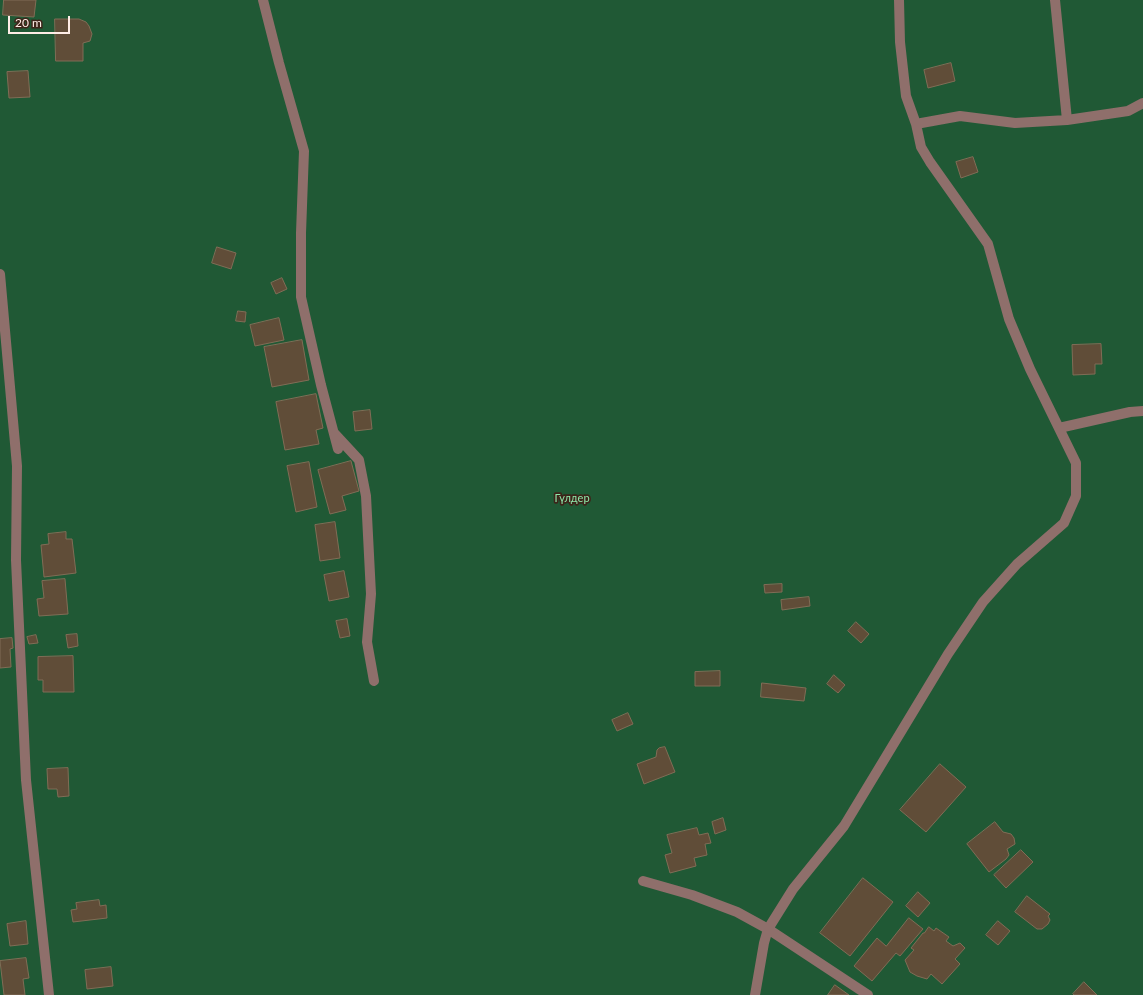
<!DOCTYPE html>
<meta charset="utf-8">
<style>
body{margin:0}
#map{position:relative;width:1143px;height:995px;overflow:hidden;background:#3d251a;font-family:Lato,sans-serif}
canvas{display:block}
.scale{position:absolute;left:8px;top:16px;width:62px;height:18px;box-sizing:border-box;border:2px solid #feede6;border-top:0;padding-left:5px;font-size:12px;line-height:14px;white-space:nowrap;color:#feede6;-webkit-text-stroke:3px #3d251a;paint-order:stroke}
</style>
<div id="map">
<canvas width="1143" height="995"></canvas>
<div class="scale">20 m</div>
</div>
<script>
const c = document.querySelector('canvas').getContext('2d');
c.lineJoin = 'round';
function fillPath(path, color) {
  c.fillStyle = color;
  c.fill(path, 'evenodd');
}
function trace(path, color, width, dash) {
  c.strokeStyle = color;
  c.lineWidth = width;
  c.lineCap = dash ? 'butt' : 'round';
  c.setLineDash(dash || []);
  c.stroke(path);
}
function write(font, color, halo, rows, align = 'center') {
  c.font = font + ' Lato,sans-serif';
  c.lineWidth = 3.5;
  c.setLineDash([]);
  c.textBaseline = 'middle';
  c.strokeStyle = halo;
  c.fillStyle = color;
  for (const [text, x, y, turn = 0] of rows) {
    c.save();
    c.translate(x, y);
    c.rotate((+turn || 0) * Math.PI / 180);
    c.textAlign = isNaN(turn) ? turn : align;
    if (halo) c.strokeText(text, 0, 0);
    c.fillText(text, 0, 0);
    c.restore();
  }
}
fillPath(new Path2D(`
 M0,0H1143V995H0Z`), '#205935');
const building = new Path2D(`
 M4,0H36L34,17L3,15Z
 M55,19H79L86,22L89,26L92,34L90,41L83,43V61H56Z
 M951,63L955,81L928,88L924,70Z
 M28,71L30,97L9,98L7,72Z
 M973,157L978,172L961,178L956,162Z
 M217,247L236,253L231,269L212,263Z
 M282,278L287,289L276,294L271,283Z
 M238,311L246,312L245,322L236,321Z
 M279,318L284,340L255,346L250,325Z
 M302,340L309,380L272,387L264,347Z
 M1101,344L1102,364H1095V374L1073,375L1072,345Z
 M316,394L323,428L316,430L319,444L285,450L276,402Z
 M370,410L372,429L355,431L353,412Z
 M351,461L359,491L342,496L346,510L330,514L318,470Z
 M309,462L317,507L296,512L287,466Z
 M335,522L340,558L320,561L315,525Z
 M66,532V539H72L76,573L44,577L41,545L49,544L48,534Z
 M344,571L349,597L329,601L324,575Z
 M65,579L68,614L39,616L37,599L44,598L42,581Z
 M782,584V592L765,593L764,585Z
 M809,597L810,606L782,610L781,600Z
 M347,619L350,636L340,638L336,621Z
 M856,622L869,634L861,643L848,631Z
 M77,634L78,646L68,648L66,635Z
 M36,635L38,643L29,644L27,637Z
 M12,638L13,648L10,649L11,667L0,668V639Z
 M73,656L74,692H43V680H38V657Z
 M720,671V686H695V672Z
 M834,675L845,685L838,693L827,684Z
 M762,683L806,688L804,701L761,697Z
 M628,713L633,724L617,731L612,720Z
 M665,747L675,772L644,784L637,764L656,757L657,750L659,748Z
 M940,764L966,787L926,832L900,810Z
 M68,768L69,796L58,797L57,789H48L47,769Z
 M723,818L726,830L715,834L712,822Z
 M995,822L1003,832L1011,834L1014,838L1015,844L1007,849L1009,855L1006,859L989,872L967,844Z
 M697,828L699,835L708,833L711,843L705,844L707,855L694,858L696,866L670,873L665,855L672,853L667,835Z
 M1021,850L1033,862L1006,888L994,875Z
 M863,878L893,902L850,956L820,933Z
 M918,892L930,903L918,917L906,906Z
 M1027,896L1050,914L1048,916L1050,920L1048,924L1042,929H1037L1015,912Z
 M99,900L100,906L106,905L107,918L73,922L71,910L77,909L76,903Z
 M909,918L923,929L900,956L896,953L872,981L854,966L877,938L886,946Z
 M26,921L28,944L10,946L7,924Z
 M998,921L1010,931L998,945L986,935Z
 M929,927L934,931L936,928L949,937L946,941L953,946L960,943L965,948L955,959L960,964L942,984L931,974L927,979L917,976L910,972L905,960L914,950L911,948L923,933H924Z
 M26,958L29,978L23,979L25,995H4L0,961Z
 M111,967L113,986L87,989L85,970Z
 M1084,982L1097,995H1074L1073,994Z
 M835,985L849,995H828Z`);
fillPath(building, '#604d38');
trace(building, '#806d56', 1);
trace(new Path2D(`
 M263,0L279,63L304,151L301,233V297L321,385L338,449
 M1055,0L1067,120
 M916,124L960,116L1015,123L1067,120L1128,111L1143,103
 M0,274L17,466L16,560L26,780L49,995
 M1059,428L1130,412L1143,411
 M334,433L359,460L366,496L371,594L367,642L374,681
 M643,881L692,895L737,912L768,929L868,995
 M755,995L764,943L768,929L793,889L844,826L948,654L983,602L1017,564L1064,523L1076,496V463L1030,369L1009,319L988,244L930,162L921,147L916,124L906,96L900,42L899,0`), '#8f6f6b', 10);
write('11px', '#8fe8aa', '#3d251a', [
 ["Гүлдер",572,498]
]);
</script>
